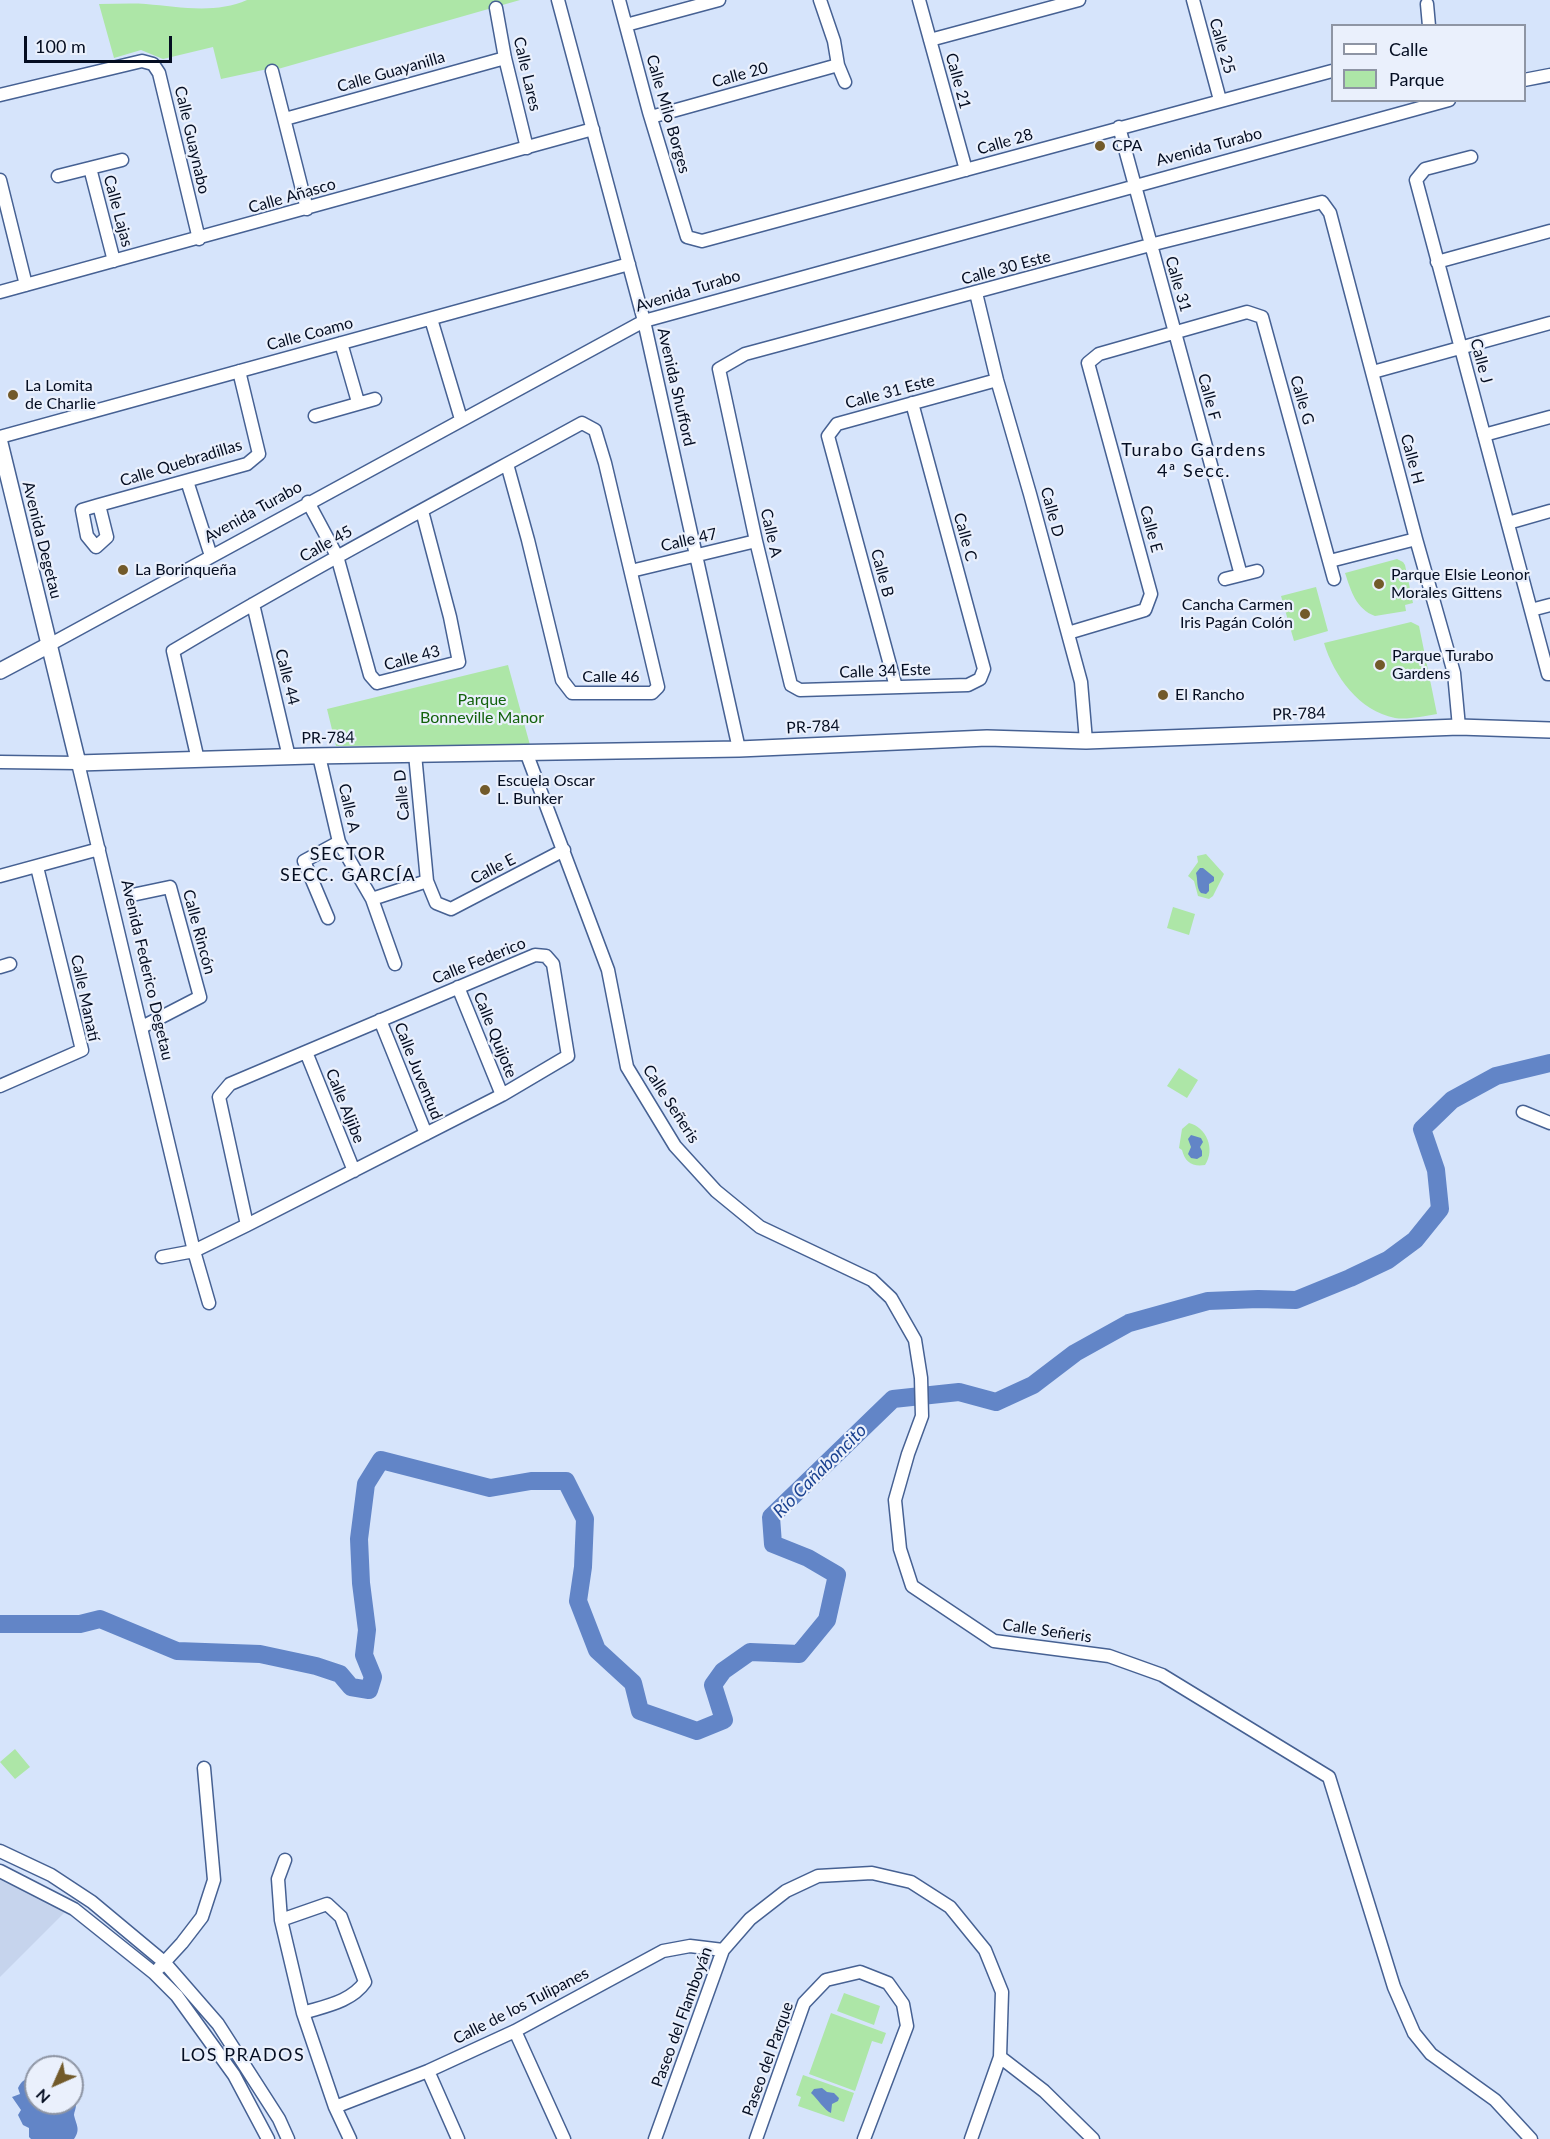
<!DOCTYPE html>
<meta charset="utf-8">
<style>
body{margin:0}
#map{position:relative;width:1550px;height:2139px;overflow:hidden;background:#d6e4fb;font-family:Lato,sans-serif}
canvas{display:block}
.legend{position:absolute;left:1331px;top:24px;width:195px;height:78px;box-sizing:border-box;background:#eaf0fc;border:2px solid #8e95a4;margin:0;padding:8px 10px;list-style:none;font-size:18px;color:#040d21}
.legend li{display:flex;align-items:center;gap:12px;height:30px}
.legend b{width:30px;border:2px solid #8e95a4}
.north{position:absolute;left:24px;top:2055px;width:60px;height:60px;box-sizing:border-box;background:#eaf0fc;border:2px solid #8e95a4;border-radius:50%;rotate:225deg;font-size:16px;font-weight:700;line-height:24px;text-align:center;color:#040d21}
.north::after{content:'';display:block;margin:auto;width:21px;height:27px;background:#725a2a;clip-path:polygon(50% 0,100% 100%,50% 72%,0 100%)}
.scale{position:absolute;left:24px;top:36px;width:148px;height:27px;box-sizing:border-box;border:3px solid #040d21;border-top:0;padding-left:8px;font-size:18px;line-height:21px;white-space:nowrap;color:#040d21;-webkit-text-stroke:4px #eaf0fc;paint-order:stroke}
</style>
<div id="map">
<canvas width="1550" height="2139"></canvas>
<ul class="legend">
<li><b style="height:8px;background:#fff"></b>Calle</li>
<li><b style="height:16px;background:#ade6a7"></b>Parque</li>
</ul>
<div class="north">N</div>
<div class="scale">100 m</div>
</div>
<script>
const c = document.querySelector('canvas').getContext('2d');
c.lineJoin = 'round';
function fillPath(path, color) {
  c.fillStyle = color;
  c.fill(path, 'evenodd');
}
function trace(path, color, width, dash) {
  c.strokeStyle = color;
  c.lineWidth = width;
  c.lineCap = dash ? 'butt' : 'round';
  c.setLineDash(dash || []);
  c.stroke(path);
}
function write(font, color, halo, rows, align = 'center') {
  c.font = font + ' Lato,sans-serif';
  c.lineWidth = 4.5;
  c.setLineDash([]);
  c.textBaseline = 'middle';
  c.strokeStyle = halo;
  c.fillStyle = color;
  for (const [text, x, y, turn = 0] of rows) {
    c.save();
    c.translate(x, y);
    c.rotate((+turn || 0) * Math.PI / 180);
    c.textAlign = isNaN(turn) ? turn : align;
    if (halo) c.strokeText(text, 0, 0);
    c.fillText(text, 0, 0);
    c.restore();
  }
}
fillPath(new Path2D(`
 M0,1875L32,1891L65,1912L0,1977Z`), '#c6d4ed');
fillPath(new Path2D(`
 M247,0H520L278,69L277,67L221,79L213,47L163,59L141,50L114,58L99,4C115,4 131,3 146,4C179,7 216,14 247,0Z
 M1397,559L1403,562L1405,565L1413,603L1405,605L1406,611L1375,616C1356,609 1351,591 1345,573Z
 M1316,587L1328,631L1294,641L1281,596Z
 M1411,622L1419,626L1437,714C1423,716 1408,720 1395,718C1359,711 1334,676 1324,643Z
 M508,665L530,745L336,746L327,709Z
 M1206,854L1224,874L1213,896L1209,899L1198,896L1194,881L1188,876L1198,862L1197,856Z
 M1173,907L1195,914L1189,935L1167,928Z
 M1179,1068L1198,1080L1187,1098L1167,1086Z
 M1189,1123C1206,1127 1216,1149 1205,1165C1192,1167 1185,1162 1182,1150L1179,1148L1182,1129Z
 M15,1749L30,1767L15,1779L0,1762Z
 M844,1993L880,2006L874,2025L837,2011Z
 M831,2013L886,2033L882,2044L872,2041L855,2091L809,2074Z
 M803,2075L854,2093L844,2122L798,2106L801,2097L796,2095Z`), '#ade6a7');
fillPath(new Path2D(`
 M1200,868H1203L1214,877V881L1209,884V891L1206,894L1201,893C1196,888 1198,879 1196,873Z
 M1191,1135L1201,1138L1203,1142L1200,1147L1202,1151V1156L1197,1159L1191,1158L1188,1154L1191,1147L1188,1139Z
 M35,2077L36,2103H72L73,2100L76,2105C76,2109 74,2112 74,2115C76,2125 81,2129 74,2139H31L29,2137V2128L23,2125L18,2115L21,2110L12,2097L20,2094L18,2088C22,2080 26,2078 35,2077Z
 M822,2088L827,2092L834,2093L839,2098L838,2101L832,2104L831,2113C825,2111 817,2098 811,2093L814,2089Z`), '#6285c7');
trace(new Path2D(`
 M0,1624H80L100,1619L177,1651L260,1654L316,1666L340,1674L351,1687L369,1690L373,1677L364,1655L367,1630L361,1583L359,1539L366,1484L381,1460L490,1488L531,1481H566L585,1519L583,1567L578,1601L597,1650L633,1683L640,1711L697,1731L724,1720L713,1685L723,1671L750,1652L799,1654L827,1620L837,1575L808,1558L773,1544L771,1517L893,1399L959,1392L996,1402L1033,1385L1075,1353L1129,1323L1208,1301L1258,1299L1296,1300L1350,1278L1388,1260L1415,1240L1440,1209L1436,1170L1422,1129L1452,1100L1496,1076L1550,1063`), '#6285c7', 18);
const minor = new Path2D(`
 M558,0L644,321L739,749
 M619,0L649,112L687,237L702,241L1332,71
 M820,0L834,41L838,65L845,82
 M919,0L966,170
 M1193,0L1220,100
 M1427,4L1429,26
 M496,8L505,58L527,148
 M626,25L719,0
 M930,40L1079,0
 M272,71L307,209
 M1524,80L1550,75
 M0,95L142,61L153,64L159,73L199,239
 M651,117L838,65
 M285,119L505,58
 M1119,127L1241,575
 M1471,157L1425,169L1416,180L1548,674H1550
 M90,168L114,261
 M58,176L122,160
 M0,180L26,285
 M1437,262L1550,231
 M0,292L593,129
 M976,293L997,380L1030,494L1081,682L1086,741
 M431,319L461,419
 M341,343L358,402
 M1373,372L1550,323
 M912,403L984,669L980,679L968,685L800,690L791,685L756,541L719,369L745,354L1150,245L1322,202L1330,213L1416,539L1454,673L1459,727
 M315,416L375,399
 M1484,435L1550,417
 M0,437L629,264
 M187,481L211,556
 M308,502L337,556L370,675L377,683L459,662L450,617L422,511
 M99,505L247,464L259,454L239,371
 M99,505L107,537L96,547L87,536L82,510Z
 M1508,523L1550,511
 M1330,561L1416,539
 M631,571L756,541
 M1225,579L1257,571
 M253,604L289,757
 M1531,610L1550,605
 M1068,633L1145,610L1151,594L1088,363L1099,354L1247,312L1262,317L1334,579
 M49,645L644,321L1449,100
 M896,687L828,436L837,424L997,380
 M526,752L608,970L627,1067L675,1146L716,1191L760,1227L872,1280L891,1298L915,1340L921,1378L922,1416L908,1454L895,1500L900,1549L912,1586L994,1641L1109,1656L1162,1675L1329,1777L1394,1987L1414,2033L1431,2054L1495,2100L1531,2139
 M415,754L427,881L436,903L451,909L564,850
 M319,756L339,842L372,899L395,964
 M198,760L173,651C307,571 445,498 582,423L595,430L605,463L658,687L652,693H572L562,680L528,540L507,464
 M0,762L78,763L194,1251L209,1303
 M0,876L99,849
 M132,895L170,887L200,997L142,1027
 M372,899L427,881
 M328,918L304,861L339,842
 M0,967L10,964
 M458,987L502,1095
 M380,1020L426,1134
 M306,1052L354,1171
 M0,1086L82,1050L37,867
 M1523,1112L1550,1123
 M162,1257L194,1251L247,1225L502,1095L568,1056L553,964L546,956L535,955L230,1084L219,1097L247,1225
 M0,1851L51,1875L92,1902L164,1962L218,2024L279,2119L288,2139
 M285,1860L278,1879L281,1920L303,2013L335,2107L350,2139
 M0,1871L74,1909L154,1973L177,1996L234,2075L268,2139
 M281,1920L327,1904L341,1917L365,1982C351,2002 325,2006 303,2013
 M159,1968L182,1943L202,1917L214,1880L204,1768
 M515,2031L564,2139
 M1000,2057L1044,2091L1093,2139
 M428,2071L458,2139
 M335,2107L428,2071L515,2031L663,1951L690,1946L723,1950
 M655,2139L723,1950L750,1919L786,1891L818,1876L872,1873L911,1882L950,1907L985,1950L1002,1992L1000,2057L971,2139
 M756,2139L804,2003L826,1980L860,1972L888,1983L903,2004L907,2026L864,2139`);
const major = new Path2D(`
 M0,443L78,763L311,756L739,749L987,738L1086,741L1459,727L1550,730
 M0,671L49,645`);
trace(minor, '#466193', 15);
trace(major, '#466193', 18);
trace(minor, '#fff', 12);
trace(major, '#fff', 15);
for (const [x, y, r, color] of [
 [1100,146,6,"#725a2a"],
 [13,395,6,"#725a2a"],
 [123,570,6,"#725a2a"],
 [1379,584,6,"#725a2a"],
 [1305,614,6,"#725a2a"],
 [1380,665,6,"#725a2a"],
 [1163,695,6,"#725a2a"],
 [485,790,6,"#725a2a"]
]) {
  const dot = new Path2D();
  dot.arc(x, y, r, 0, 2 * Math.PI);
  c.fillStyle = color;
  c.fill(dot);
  trace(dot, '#eaf0fc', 2);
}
write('16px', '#040d21', '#eaf0fc', [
 ["Calle 25",1222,46,74],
 ["Calle Guayanilla",391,72,-16],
 ["Calle Lares",527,74,77],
 ["Calle 20",740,75,-15],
 ["Calle 21",958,81,75],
 ["Calle Milo Borges",668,114,74],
 ["Calle Guaynabo",192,140,77],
 ["Calle 28",1005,142,-16],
 ["Avenida Turabo",1209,147,-15],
 ["Calle Añasco",292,196,-16],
 ["Calle Lajas",118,211,75],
 ["Calle 30 Este",1006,268,-15],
 ["Calle 31",1178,284,74],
 ["Avenida Turabo",688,291,-17],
 ["Calle Coamo",310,334,-15],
 ["Calle J",1481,361,75],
 ["Avenida Shufford",676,387,77],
 ["Calle 31 Este",890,392,-15],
 ["Calle F",1209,397,75],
 ["Calle G",1302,400,74],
 ["Calle H",1412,459,75],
 ["Calle Quebradillas",181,463,-17],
 ["Avenida Turabo",253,512,-29],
 ["Calle D",1052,512,75],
 ["Calle E",1151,529,75],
 ["Calle A",771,533,77],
 ["Calle C",965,537,75],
 ["Avenida Degetau",42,540,76],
 ["Calle 47",689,540,-13],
 ["Calle 45",326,544,-29],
 ["Calle B",882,573,75],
 ["Calle 43",412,658,-15],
 ["Calle 34 Este",885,671,-2],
 ["Calle 44",287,677,76],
 ["Calle 46",611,677],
 ["PR-784",1299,714,-2],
 ["PR-784",813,727,-3],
 ["PR-784",328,738,-1],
 ["Calle D",402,795,-95],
 ["Calle A",349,808,77],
 ["Calle E",493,869,-27],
 ["Calle Rincón",199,932,75],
 ["Calle Federico",479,961,-22],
 ["Avenida Federico Degetau",147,970,77],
 ["Calle Manatí",85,998,78],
 ["Calle Quijote",495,1035,68],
 ["Calle Juventud",418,1071,68],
 ["Calle Señeris",671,1104,57],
 ["Calle Aljibe",345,1106,68],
 ["Calle Señeris",1047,1631,8],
 ["Calle de los Tulipanes",521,2006,-27],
 ["Paseo del Flamboyán",682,2017,-70],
 ["Paseo del Parque",768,2059,-70]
]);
write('16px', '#040d21', '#eaf0fc', [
 ["CPA",1112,146],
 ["La Lomita",25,386],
 ["de Charlie",25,404],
 ["La Borinqueña",135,570],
 ["Parque Elsie Leonor",1391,575],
 ["Morales Gittens",1391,593],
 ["Cancha Carmen",1293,605,"right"],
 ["Iris Pagán Colón",1293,623,"right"],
 ["Parque Turabo",1392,656],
 ["Gardens",1392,674],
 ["El Rancho",1175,695],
 ["Escuela Oscar",497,781],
 ["L. Bunker",497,799]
], 'left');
write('16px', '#13620d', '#eaf0fc', [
 ["Parque",482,700],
 ["Bonneville Manor",482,718]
]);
c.letterSpacing = '1.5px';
write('18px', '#040d21', '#eaf0fc', [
 ["Turabo Gardens",1194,450],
 ["4ª Secc.",1194,471],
 ["SECTOR",348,854],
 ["SECC. GARCÍA",348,875],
 ["LOS PRADOS",243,2055]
]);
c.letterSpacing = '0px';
write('italic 18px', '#1b4290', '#eaf0fc', [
 ["Río Cañaboncito",820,1471,-45]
]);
</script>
